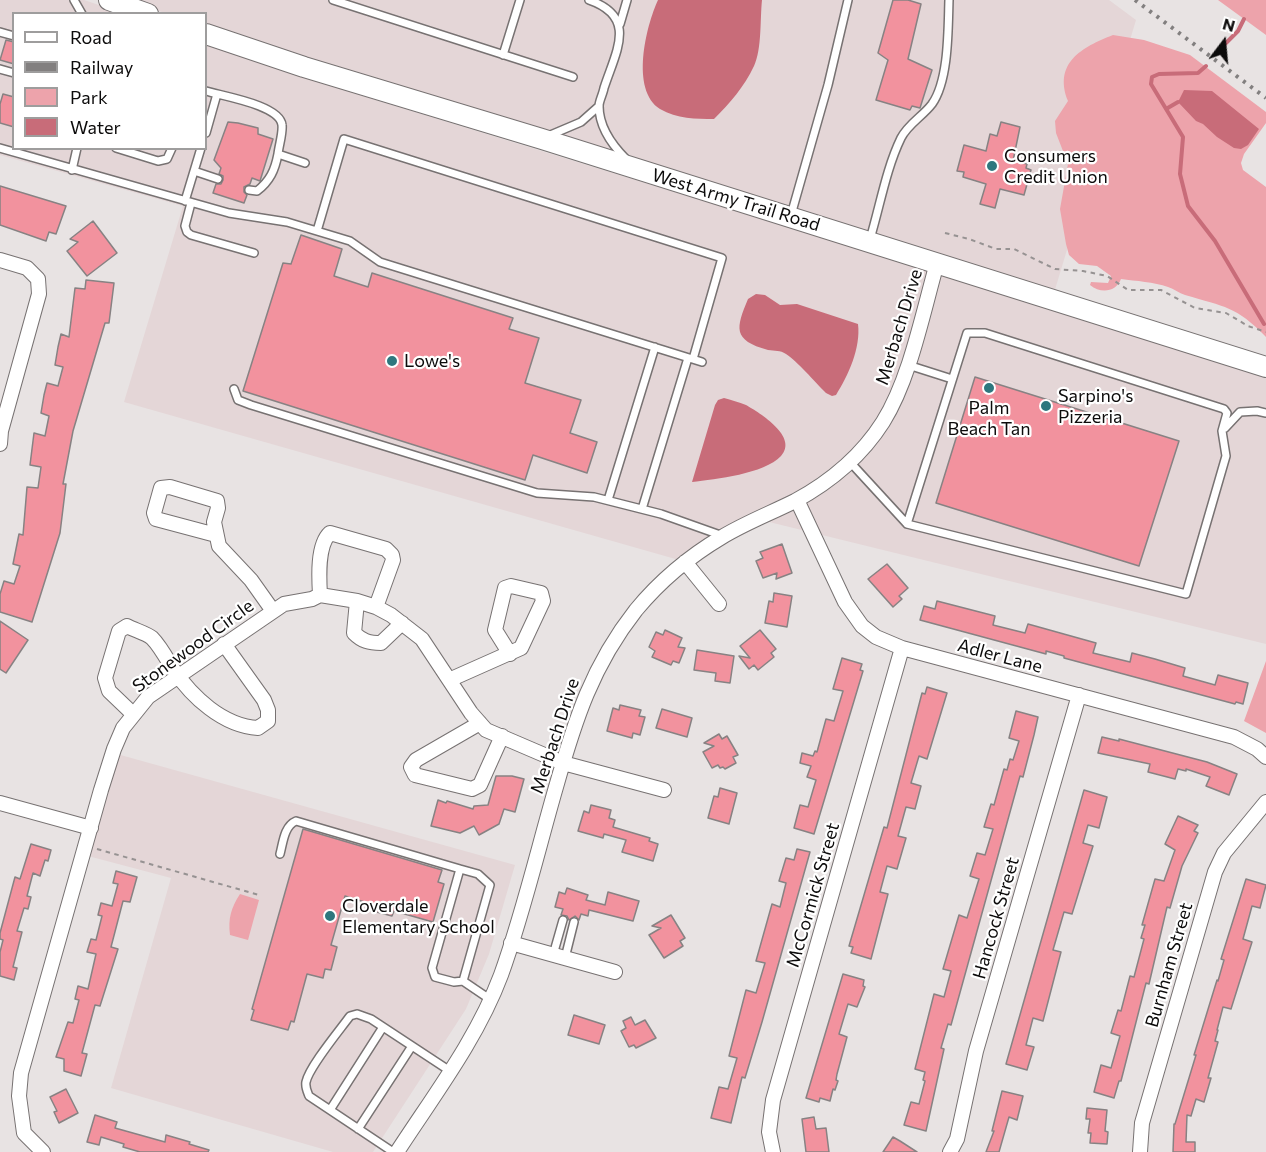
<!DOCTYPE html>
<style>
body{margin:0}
#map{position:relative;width:1266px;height:1152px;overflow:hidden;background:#e8e3e3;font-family:Commissioner,sans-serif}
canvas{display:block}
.legend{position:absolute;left:12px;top:12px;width:195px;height:138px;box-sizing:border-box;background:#fff;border:2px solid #9e9d9d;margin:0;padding:8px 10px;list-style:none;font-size:18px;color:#0c0b0b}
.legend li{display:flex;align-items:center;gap:12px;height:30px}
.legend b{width:30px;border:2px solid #9e9d9d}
.north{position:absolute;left:1194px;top:12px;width:60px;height:60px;-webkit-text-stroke:4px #fff;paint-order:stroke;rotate:16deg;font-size:16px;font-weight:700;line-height:24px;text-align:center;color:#0c0b0b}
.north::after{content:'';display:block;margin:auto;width:21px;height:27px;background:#0c0b0b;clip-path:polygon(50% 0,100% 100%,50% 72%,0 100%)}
</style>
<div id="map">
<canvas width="1266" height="1152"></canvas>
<ul class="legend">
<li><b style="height:8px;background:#fff"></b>Road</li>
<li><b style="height:8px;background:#827f7f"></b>Railway</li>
<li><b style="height:16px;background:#eda3ab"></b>Park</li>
<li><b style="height:16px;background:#c86c79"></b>Water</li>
</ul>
<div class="north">N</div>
</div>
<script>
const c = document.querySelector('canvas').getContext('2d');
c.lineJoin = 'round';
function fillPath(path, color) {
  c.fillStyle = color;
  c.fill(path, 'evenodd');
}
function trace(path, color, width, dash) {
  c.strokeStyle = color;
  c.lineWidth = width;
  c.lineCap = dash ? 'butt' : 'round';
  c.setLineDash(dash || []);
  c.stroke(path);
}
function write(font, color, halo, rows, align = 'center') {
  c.font = font + ' Commissioner,sans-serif';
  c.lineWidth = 4.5;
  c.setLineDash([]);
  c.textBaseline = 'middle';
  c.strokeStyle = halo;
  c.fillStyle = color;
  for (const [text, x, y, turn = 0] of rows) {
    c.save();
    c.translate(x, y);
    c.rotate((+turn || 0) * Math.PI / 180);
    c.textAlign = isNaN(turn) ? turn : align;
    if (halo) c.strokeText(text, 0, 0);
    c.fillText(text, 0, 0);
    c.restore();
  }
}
fillPath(new Path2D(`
 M0,0H84L123,13L14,14V148H206V42L321,83L746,214L929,267L903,363L895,385L878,419L850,454L795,494L679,560L124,402L183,206L0,155Z
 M126,0H1109L1136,20L1054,293L206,28V14L165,13Z
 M941,270L1266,371V644L765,521L886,427Z
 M117,754L515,865L489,954L466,1009L373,1152H333L111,1088L171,878L88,856Z`), '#e4d6d7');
fillPath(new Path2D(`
 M1218,0H1266V35Z
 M1113,35L1144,40L1190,55L1266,112V123L1244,154L1241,163L1243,170L1266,187V337C1236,306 1225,307 1185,295C1179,293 1174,289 1168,287C1154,282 1136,281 1121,279C1116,292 1101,294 1090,285L1091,282L1108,283L1111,276L1097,266L1079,264L1069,255L1066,244L1060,209L1068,164L1056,133L1055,121L1068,101C1053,63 1082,47 1113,35Z
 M1266,661V733L1244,721Z
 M240,894L259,900L248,940L230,935C228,918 231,908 240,894Z`), '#eda3ab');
fillPath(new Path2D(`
 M658,0H762C760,19 762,49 754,66C744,87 730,103 714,119C696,119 677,119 660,109C630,90 646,26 658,0Z
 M1184,90L1212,91L1259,129L1248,145L1241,149L1234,148L1217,137L1203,124L1196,121L1178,102Z
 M756,294L765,295L780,305L797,304L858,324C861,348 848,376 836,395L832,396L826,393C815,382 797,361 786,354C780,350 775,351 768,350C732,340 736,328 748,299Z
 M724,398C731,400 739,402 746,405C760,413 799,437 781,456C764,474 716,479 692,482L715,405L718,400Z`), '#c86c79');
trace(new Path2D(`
 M1222,47L1238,31L1244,19
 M1206,66L1198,73L1159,74L1152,77L1151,84L1183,137L1180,174L1188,206L1215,241L1264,324
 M1166,109L1178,102`), '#c86c79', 4);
const building = new Path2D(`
 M893,0H908L921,4L908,59L932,70L920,108L912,106L910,110L876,100L888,60L878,53Z
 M6,40L14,42V64L0,60Z
 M3,94L14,97V127L0,123V104Z
 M228,122L238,123L258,128V134L273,139L260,181L252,178L250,184L244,187V192L247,195L244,203L213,193L216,184H221L223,180V176L219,174L221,168L214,160Z
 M1001,122L1020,127L1013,161L1027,164L1026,168L1031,170L1024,195L1000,189L995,208L980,204L986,184L963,177L964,172L957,171L964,145L986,151L990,134L997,136Z
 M0,186L66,206L56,234L49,232L46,241L0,225Z
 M93,221L117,253L87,276L67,251L78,242L70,239Z
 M301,235L342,249L334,276L368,287L372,273L513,318L509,329L539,338L525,383L581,400L570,433L597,442L587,473L533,455L525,480L243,391L283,263L291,264Z
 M86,280L114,283L109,323H105L73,431L63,484H66L60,533L32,622L0,612V594L4,581L14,584L20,566L13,564L19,534L23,535L27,487L38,488L41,467L30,465L34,433L45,436L49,416L41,413L44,395L47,383L58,386L63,367L55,365L58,347L61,334L69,337L75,288L85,289Z
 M975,377L1179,441L1139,566L936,503Z
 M782,544L792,573L776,579L777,573L763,578L756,561L763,558L760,552Z
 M887,564L908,588L899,596L902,599L893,607L868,579Z
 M774,593L792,596L787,627L765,623L769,601L773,602Z
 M937,601L995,616L993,625L1025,633L1028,624L1096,643L1093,653L1130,662L1132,653L1155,659L1185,668L1183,676L1215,685L1218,675L1248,683L1243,704L1236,702L1235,704L1064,658V656L1046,651V654L920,620L924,606L935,609Z
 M0,621L28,640L6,673L0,669Z
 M665,630L682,638L678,647L685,648L679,663L673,661L671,665L652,657L655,651L649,647L656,632L663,635Z
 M760,630L776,649L771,653L774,657L758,670L754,665L749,669L739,656L750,658L740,646Z
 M697,650L734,656L730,683L715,681L716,673L694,670Z
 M842,658L862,664L860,670L863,671L814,834L794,828L800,805L808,807L816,780L807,777L811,766L800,763L802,753L813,756L815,751L817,752L826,719L834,721L843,691L833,689Z
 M927,687L947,693L927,759L919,756L911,783L921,786L915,809L906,807L898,836L906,838L897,869L887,866L880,892L888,894L871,959L851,953L853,947L849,946L884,827L887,828L922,693L925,694Z
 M620,705L641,710L639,716L645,717L640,735L633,733L632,738L607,731L613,708L619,710Z
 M662,709L692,718L687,737L656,728Z
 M1016,711L1038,717L1034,735L1023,777L1020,776L951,1025L948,1024L941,1048L944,1049L926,1131L904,1125L911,1102L919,1104L925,1081L923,1080L925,1072L915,1069L934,994L944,997L951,971L943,969L959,915L967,918L979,879L970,876L977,853L985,855L993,829L984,827L991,804L994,805L1004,769L1007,770L1010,759L1013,760L1019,741L1009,738Z
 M719,734L722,739L727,736L738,755L733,757L736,763L725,769L723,767L720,768L718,765L712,768L703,752L714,746L704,743Z
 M1102,737L1119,741V739L1207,762L1237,774L1229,795L1206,786L1210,777L1186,769V771L1178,769L1175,779L1148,772L1150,764L1098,753Z
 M496,776H512L524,779L515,812L504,809L499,824L479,835L474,826L460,833L431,826L438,800L446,803L447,801L473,809L474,806L488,805Z
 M720,788L737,793L729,824L708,818L714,796L718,797Z
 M1084,790L1107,797L1099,828L1088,825L1083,843L1093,846L1072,914L1064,912L1053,950L1061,952L1043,1021L1033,1018L1026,1045L1034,1047L1027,1070L1006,1064Z
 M591,805L611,810L609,818L615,820L613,827L650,838L649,841L658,844L653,861L622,852L626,840L604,834L603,838L578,831L584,811L589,813Z
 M1178,816L1198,825L1194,831L1198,833L1182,866L1170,908L1167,907L1149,984L1146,983L1121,1081H1119L1114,1098L1094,1092L1101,1065L1111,1068L1120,1036L1111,1033L1118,1010L1121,1011L1130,976L1134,977L1144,939L1141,938L1145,925H1142L1155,879L1164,881L1175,850L1165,844Z
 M303,829L442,870L438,882L444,884L433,922L394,911L392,916L369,910L371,904L345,896L331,945L337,947L331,970L325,969L323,978L307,974L294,1022L291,1021L288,1030L251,1020L254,1010L252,1009Z
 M31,844L51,850L48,861L45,860L40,876L33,873L27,896L31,897L28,909L24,908L17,931L22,932L13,967L17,968L14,980L0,976V952L3,940L0,939V933L15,877L20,879Z
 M797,849L810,852L762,1022L745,1078L742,1077L731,1123L711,1118L719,1087L728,1089L737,1058L729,1056L746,990L756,993L765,963L756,961L772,904L780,907L786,883L779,881L786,858L794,860Z
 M116,871L137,877L130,902L123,901L111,947L118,949L100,1006L95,1005L82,1053L87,1054L81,1076L64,1071V1059L56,1057L68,1022L73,1023L79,1000L75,999L78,986L88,989L96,954L87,952L91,939L96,940L102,916L98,915L101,903L112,906L118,884L113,883Z
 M1246,879L1266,885L1260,908L1252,906L1243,939L1252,942L1231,1009L1223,1007L1217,1030H1218L1215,1041L1218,1042L1208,1078H1211L1204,1102L1196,1099L1191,1116L1187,1115L1186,1142H1195V1152H1173L1174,1124H1175L1196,1055H1194L1217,980L1218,981L1224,960L1221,959Z
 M567,888L588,895L586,900L605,905L608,892L639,901L633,921L589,910L588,916L581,914L579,920L575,916L569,920L567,916L561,915L563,909L555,907L559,892L565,894Z
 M671,915L685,938L680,941L683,946L664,958L649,935L661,928L652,926Z
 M843,974L864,980L863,986L865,987L857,1007L848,1004L839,1034L847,1037L837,1074L836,1080L838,1081L835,1090L833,1089L830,1101L820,1098L819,1102L806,1098Z
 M574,1015L605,1025L599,1044L568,1035Z
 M631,1017L635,1025L645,1020L656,1038L636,1048L634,1045L629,1047L621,1031L626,1028L623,1021Z
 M66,1089L78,1113L59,1123L54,1112L57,1111L50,1097Z
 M1002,1091L1023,1096L1017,1120L1009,1117L999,1152H986L994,1131H992Z
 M1087,1108L1107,1110L1105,1131L1108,1132L1107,1144L1090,1143L1091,1133H1088L1090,1119H1086Z
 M95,1115L117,1122L115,1128L165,1142L166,1135L190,1142L189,1144L209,1150L208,1152H140L123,1147L124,1144L101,1137L99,1145L87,1142Z
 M814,1117L816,1129L826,1128L829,1152H806L802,1119Z
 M893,1137L900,1141L917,1152H883Z`);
fillPath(building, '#f2929e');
trace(building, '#878283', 1.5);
const lane = new Path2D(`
 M74,0L82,14
 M333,0L573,77
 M589,0C638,17 616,51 604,88C603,94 599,101 599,106C599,127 612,145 626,159
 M620,24L627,0
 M0,32L14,36
 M503,55L520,0
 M0,69L14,73
 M206,91C222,96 280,105 282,125C283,133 279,145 278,154L305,163
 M206,133L217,94
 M548,136L581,122L599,106
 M0,148L229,213L287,222L350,241L380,262L702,362
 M116,148L158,161L167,159L172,148
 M72,170L77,148
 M194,171L218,179
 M249,190L257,191C270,181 275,170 278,154
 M185,201L201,148
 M191,203L185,226L187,232L191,235L254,253
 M791,215L828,85L848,0
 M317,231L344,139L722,258L693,359
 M870,239C880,206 886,169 901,138C908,124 923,116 932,104C949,80 948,29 949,0
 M908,365L952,379
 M234,389L238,400L251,405L537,493L594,497L661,514L723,536
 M1225,428L1240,412L1257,411L1266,413
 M850,462L907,524L1186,594L1226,456L1222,431L1227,413L1224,409L985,333H967L907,524
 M608,500L655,347
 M642,509L688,358
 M280,854C283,843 284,826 296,821L460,869
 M553,955L563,920
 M565,958L574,922
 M463,981L490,885L478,874L460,869L432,968L435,977L454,982L463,981L491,1000
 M330,1110L383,1027
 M358,1129L412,1046
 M393,1152L309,1096C307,1091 305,1087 306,1082C309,1067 339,1031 350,1016L357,1014L371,1019L450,1071`);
const street = new Path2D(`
 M0,260L27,268L38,279L39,294L1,431L0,444
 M797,500L845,602L862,626L876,637L902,648L1234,737L1257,749L1266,757
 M216,535L156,519L154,513L161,488L170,487L217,501L218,508L214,522L219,546L251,580L273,611
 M685,562L719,604
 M320,595C319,578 317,545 330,533L386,549L392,555L393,560L376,607
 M357,601L354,633C362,641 369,643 381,643L402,623
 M449,680L521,648L543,601L541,593L511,586L505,588L495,630L510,654
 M133,714L109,691L105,678L119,631L127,626C134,630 146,633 152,638C160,646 167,659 173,669C192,697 223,726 258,728L268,721V710L264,700L224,644
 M480,723L416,760L411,767L415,775L472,789L480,785L502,736
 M0,803L91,828
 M511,943L615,972
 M43,1152L24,1133L19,1096L21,1073L101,790L114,749L123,728L148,697L284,604L312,599L320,595L357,601L376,607L391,615L422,639L471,713L486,730L563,763L664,790
 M397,1152C434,1095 477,1039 501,975C523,914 538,849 556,787C575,720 592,666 636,610C660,581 690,556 722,537C745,523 771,513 795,501C830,482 862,455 883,422C910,379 923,312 937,263
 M773,1152L769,1132L773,1100L902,648
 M950,1152L957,1139L976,1051L1079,695
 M1140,1152L1142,1123L1215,872L1224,853L1266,802`);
const secondary = new Path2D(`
 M109,0L148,14
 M206,34L304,67L542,139L1266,367`);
trace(lane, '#777272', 10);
trace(street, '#777272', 16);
trace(secondary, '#777272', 22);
trace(new Path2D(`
 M945,233L969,239L996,249H1014L1055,269L1083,271L1107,276L1128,290H1161L1195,308L1226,313L1248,326L1266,332
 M97,849L259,895`), '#969292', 2, [4.5, 4.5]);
trace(lane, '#fff', 7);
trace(street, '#fff', 14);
trace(secondary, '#fff', 20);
trace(new Path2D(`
 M1135,0L1266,98`), '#827f7f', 4, [3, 6]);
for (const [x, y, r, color] of [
 [992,166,6,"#2e777e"],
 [392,361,6,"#2e777e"],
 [989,388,6,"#2e777e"],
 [1046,406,6,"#2e777e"],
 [330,916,6,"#2e777e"]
]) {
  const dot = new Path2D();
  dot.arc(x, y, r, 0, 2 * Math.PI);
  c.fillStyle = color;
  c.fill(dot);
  trace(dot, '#fff', 2);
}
write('18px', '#0c0b0b', '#fff', [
 ["Consumers",1004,156],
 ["Credit Union",1004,177],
 ["Lowe's",404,361],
 ["Sarpino's",1058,396],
 ["Pizzeria",1058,417],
 ["Palm",989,408,"center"],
 ["Beach Tan",989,429,"center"],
 ["Cloverdale",342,906],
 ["Elementary School",342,927]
], 'left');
write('18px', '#0c0b0b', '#fff', [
 ["West Army Trail Road",736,200,17],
 ["Merbach Drive",899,327,-73],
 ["Stonewood Circle",193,646,-36],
 ["Adler Lane",1000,656,15],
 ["Merbach Drive",555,736,-72],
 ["McCormick Street",813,895,-74],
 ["Hancock Street",996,918,-74],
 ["Burnham Street",1169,965,-74]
]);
</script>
